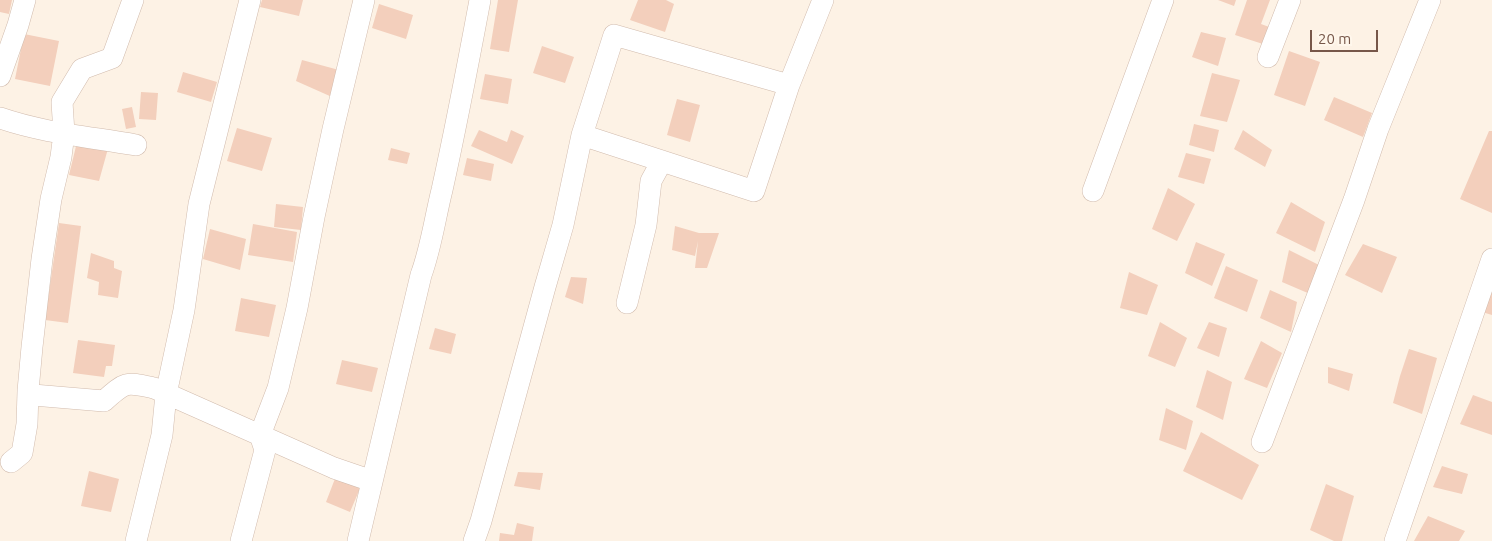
<!DOCTYPE html>
<style>
body{margin:0}
#map{position:relative;width:1492px;height:541px;overflow:hidden;background:#fdf2e5;font-family:Ubuntu,sans-serif}
canvas{display:block}
.scale{position:absolute;left:1310px;top:30px;width:68px;height:22px;box-sizing:border-box;border:2px solid #775749;border-top:0;padding-left:6px;font-size:15px;line-height:18px;white-space:nowrap;color:#775749;-webkit-text-stroke:4px #fff7ec;paint-order:stroke}
</style>
<div id="map">
<canvas width="1492" height="541"></canvas>
<div class="scale">20 m</div>
</div>
<script>
const c = document.querySelector('canvas').getContext('2d');
c.lineJoin = 'round';
function fillPath(path, color) {
  c.fillStyle = color;
  c.fill(path, 'evenodd');
}
function trace(path, color, width, dash) {
  c.strokeStyle = color;
  c.lineWidth = width;
  c.lineCap = dash ? 'butt' : 'round';
  c.setLineDash(dash || []);
  c.stroke(path);
}
fillPath(new Path2D(`
 M0,0H12L9,14L0,12Z
 M262,0H303L299,16L260,7Z
 M498,0H518L509,52L490,49Z
 M638,0H666L674,4L665,32L630,20Z
 M1218,0H1236L1234,6Z
 M1247,0H1270L1261,24L1272,28L1266,45L1235,35Z
 M379,4L413,15L406,39L372,28Z
 M1201,32L1226,38L1218,66L1192,57Z
 M24,34L59,41L50,86L15,79Z
 M542,46L574,57L565,83L533,73Z
 M1289,51L1320,62L1305,106L1274,95Z
 M302,60L339,70L332,97L296,81Z
 M183,72L217,82L211,102L177,92Z
 M1212,73L1240,80L1227,122L1200,116Z
 M485,74L512,79L508,104L480,99Z
 M141,92L158,93L156,120L139,119Z
 M1334,97L1372,113L1363,137L1324,120Z
 M677,99L700,105L690,142L667,135Z
 M132,107L136,127L126,129L122,109Z
 M1194,124L1219,130L1214,152L1189,145Z
 M237,128L272,138L262,171L227,161Z
 M479,130L507,142L511,130L524,136L512,164L471,146Z
 M1243,130L1272,150L1265,167L1234,149Z
 M1489,131H1492V213L1460,199Z
 M78,138L109,145L99,181L69,175Z
 M391,148L410,153L407,164L388,160Z
 M1186,153L1211,159L1204,184L1178,177Z
 M467,158L494,164L491,181L463,175Z
 M1168,188L1195,204L1177,241L1152,229Z
 M1291,202L1325,222L1315,252L1276,233Z
 M276,204L303,207L301,230L274,227Z
 M59,223L81,226L68,323L45,320Z
 M253,224L297,232L293,262L248,255Z
 M675,226L699,233H719L707,268H695L698,241L695,256L672,250Z
 M210,229L246,239L240,270L203,259Z
 M1196,242L1225,254L1212,286L1185,273Z
 M1363,244L1397,257L1382,293L1345,275Z
 M1289,250L1319,265L1310,294L1282,282Z
 M91,253L114,261V268L122,271L118,298L98,295L99,282L87,278Z
 M1226,266L1258,280L1247,312L1214,298Z
 M1129,272L1158,285L1147,315L1120,308Z
 M571,277L587,278L583,304L565,297Z
 M1492,285V315L1482,312Z
 M1270,290L1297,302L1291,332L1260,318Z
 M241,298L276,305L269,337L235,331Z
 M1160,322L1187,338L1175,367L1148,356Z
 M1209,322L1227,328L1219,357L1197,348Z
 M435,328L456,334L451,354L429,349Z
 M78,340L115,345L112,366H106L104,377L73,373Z
 M1261,341L1282,353L1267,388L1244,379Z
 M1409,349L1437,358L1422,414L1393,403L1400,376Z
 M342,360L378,368L372,392L336,384Z
 M1328,367L1353,374L1349,391L1328,383Z
 M1207,370L1232,382L1223,420L1196,407Z
 M1473,395L1492,402V435L1460,424Z
 M1166,408L1193,421L1186,450L1159,440Z
 M1201,432L1259,465L1242,500L1183,471Z
 M1442,466L1468,474L1462,494L1433,487Z
 M89,471L119,479L111,512L81,506Z
 M518,472L543,473L540,490L514,486Z
 M336,476L361,486L350,512L326,502Z
 M1326,484L1354,496L1342,541H1334L1310,530Z
 M1428,516L1465,531L1459,541H1414Z
 M517,523L534,527L532,541H499L500,533L514,535Z`), '#f3cfbc');
const minor = new Path2D(`
 M1268,57L1290,0
 M0,76L18,25L25,0
 M0,118C43,133 91,137 136,145
 M582,135L754,191L789,85L823,0
 M1093,191L1163,0
 M627,303L646,225L651,181L662,161
 M28,391L33,395L104,401C126,381 126,382 154,388L334,468L372,481
 M1262,442L1354,200L1378,129L1430,0
 M11,462L22,453L27,424L28,391L32,347L42,259L51,199L61,157L64,133L62,102L82,69L112,58L133,0
 M136,541L162,435L166,394L184,310L199,204L250,0
 M241,541L265,450L260,435L278,388L297,308L314,217L333,129L364,0
 M358,541L421,275C431,248 435,218 442,190C456,127 468,64 480,0
 M474,541L481,521L545,287L563,225L582,135L614,35L789,85
 M1395,541L1492,259`);
trace(minor, '#d1bbad', 22);
trace(minor, '#fff', 21);
</script>
